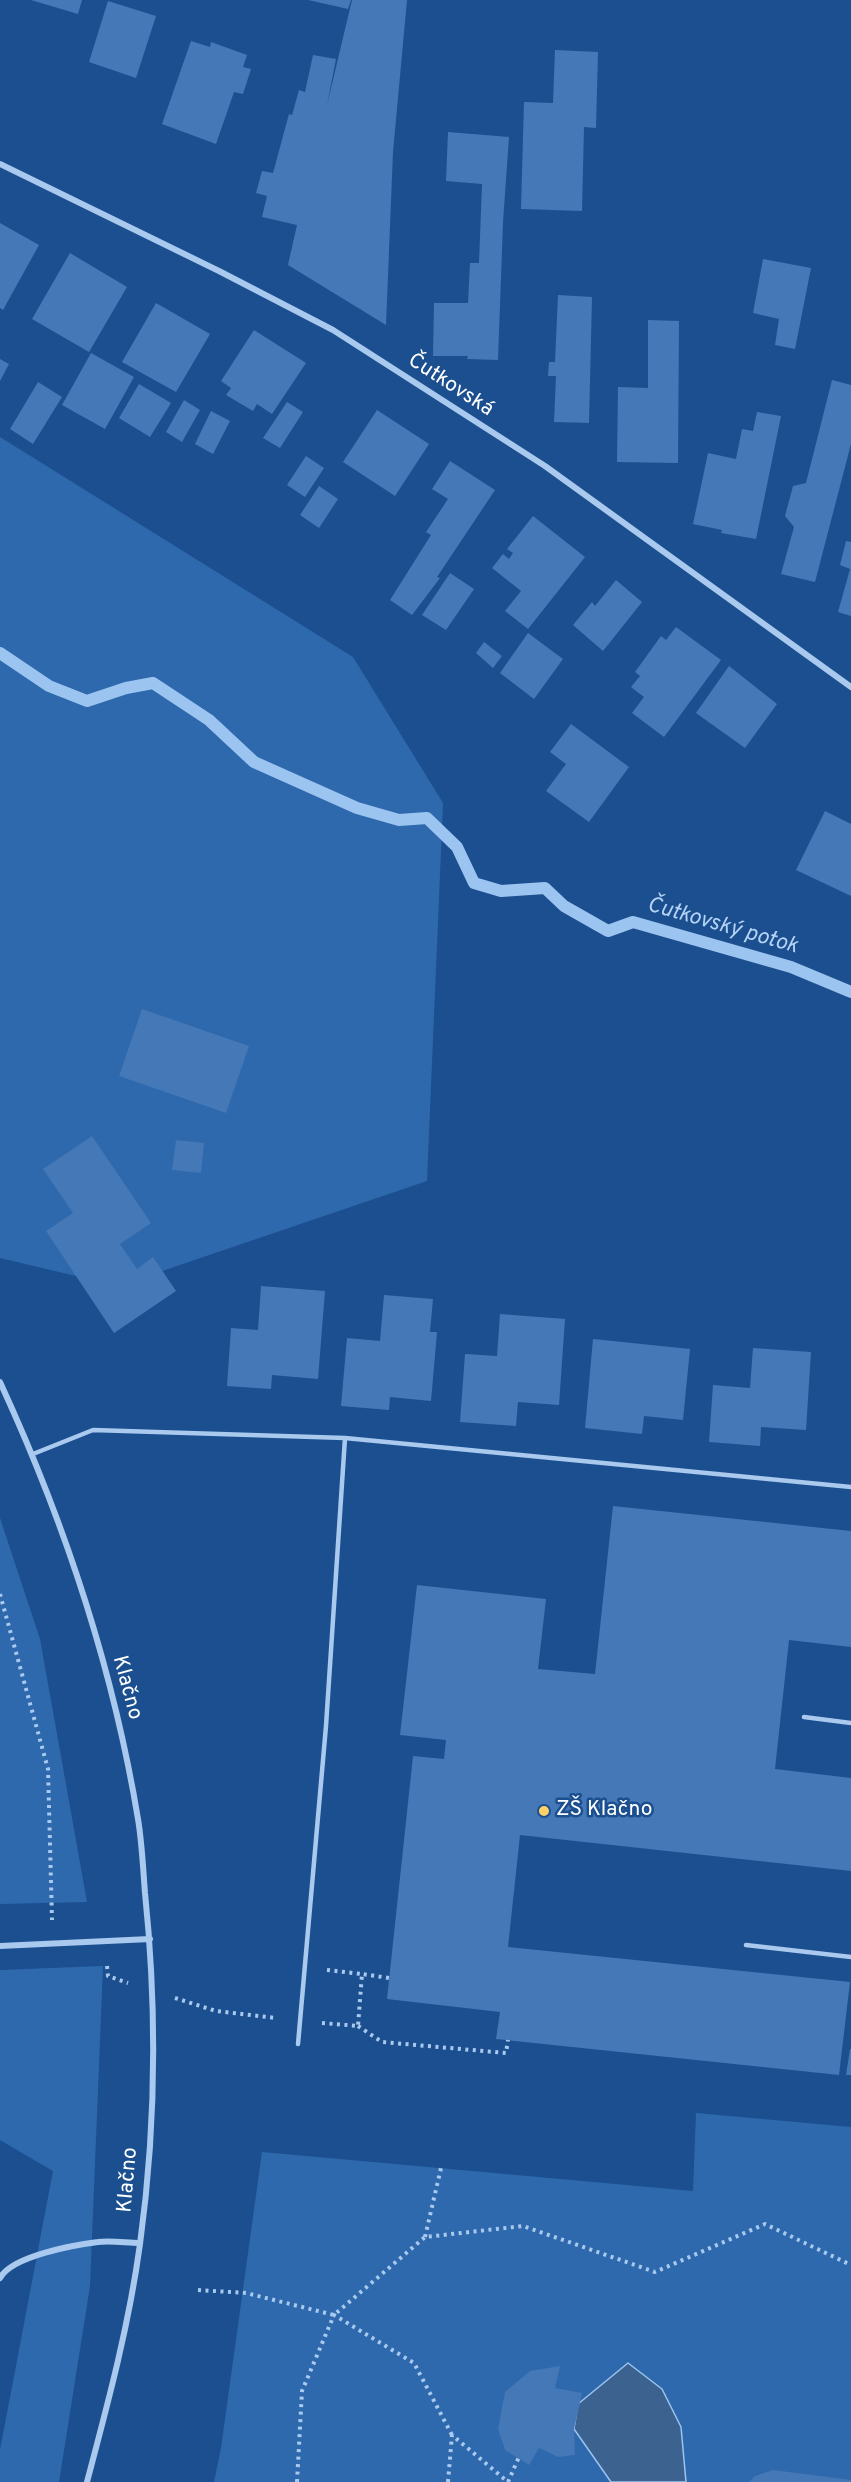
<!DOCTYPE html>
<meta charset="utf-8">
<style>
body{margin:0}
canvas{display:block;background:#1b4f8f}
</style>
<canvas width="851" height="2482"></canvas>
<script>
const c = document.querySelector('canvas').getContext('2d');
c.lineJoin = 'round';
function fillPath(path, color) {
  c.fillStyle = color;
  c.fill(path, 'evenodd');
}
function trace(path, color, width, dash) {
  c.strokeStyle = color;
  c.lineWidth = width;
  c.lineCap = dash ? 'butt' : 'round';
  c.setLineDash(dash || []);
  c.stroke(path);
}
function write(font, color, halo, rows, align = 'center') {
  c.font = font + ' Overpass,sans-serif';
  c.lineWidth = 5;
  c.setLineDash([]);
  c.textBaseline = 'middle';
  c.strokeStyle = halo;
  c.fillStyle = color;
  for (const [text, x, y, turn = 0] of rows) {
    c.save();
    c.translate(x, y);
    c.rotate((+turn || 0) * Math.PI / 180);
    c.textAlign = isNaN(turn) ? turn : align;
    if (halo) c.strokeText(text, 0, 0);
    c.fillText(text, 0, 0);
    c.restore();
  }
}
fillPath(new Path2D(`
 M0,437L353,657L443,803L427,1181L118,1286L0,1258Z
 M0,1518L40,1639L87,1902L0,1904Z
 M103,1966L90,2286L59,2482H0V2450L53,2171L0,2140V1970Z
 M696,2113L851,2127V2482H214L221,2448L262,2152L693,2191Z`), '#2e69ad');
const water = new Path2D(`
 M628,2363L662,2389L681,2427L686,2482H611L574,2429L578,2404Z`);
fillPath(water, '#3c6290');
trace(water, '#9cc4f0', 1.5);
trace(new Path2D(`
 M0,653L49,686L87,701L126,688L153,683L209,720L254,762L357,808L399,820L427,818L457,847L474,883L501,891L545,888L564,906L608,931L633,922L791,967L851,992`), '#9cc4f0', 12);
fillPath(new Path2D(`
 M31,0H82L78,14Z
 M308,0H351L348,9Z
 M352,0H407L393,152L386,325L288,265L297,225L262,217L267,196L256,193L262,171L273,173L289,114L292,115L299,90L305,92L313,55L336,59L327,105Z
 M108,1L156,16L136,78L89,62Z
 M191,41L210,47L211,42L247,55L243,67L251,69L243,94L234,92L216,144L162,124Z
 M555,50L598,52L596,128L584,127L582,211L521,209L524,102L553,103Z
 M448,132L509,137L503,222L498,360L467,359L468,356H433L434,303H468L470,263H479L482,184L446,181Z
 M0,223L39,245L3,310L0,308Z
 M70,253L127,287L89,352L32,319Z
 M763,259L811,268L795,349L775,345L779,319L753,313Z
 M558,295L592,297L589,423L554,422L556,376H548L549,362H555Z
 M156,303L210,334L176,392L122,362Z
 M648,320L679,321L678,463L617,462L618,387L648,388Z
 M254,330L306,363L272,414L257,404L253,411L226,395L231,388L221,381Z
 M91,353L134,377L105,429L62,405Z
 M0,359L9,364L0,381Z
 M832,380L851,385V444L815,582L781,574L794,527L785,516L793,486L806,483Z
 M38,382L62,397L33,444L10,429Z
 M139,384L171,403L150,437L119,418Z
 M184,400L200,410L182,442L166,432Z
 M287,402L303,412L280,448L263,438Z
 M377,410L429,444L395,496L343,462Z
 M211,411L230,421L213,454L195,444Z
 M757,412L781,416L756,539L721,533L722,530L693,524L708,453L736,459L742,429L753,431Z
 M306,456L324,468L305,497L287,485Z
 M450,461L495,490L437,577L440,578L412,615L390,600L431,535L426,532L448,499L432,489Z
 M319,486L338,499L319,528L300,515Z
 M533,516L585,557L528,629L505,611L521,591L492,568L503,554L509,559L513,553L507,549Z
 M846,541L851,542V616L838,612L850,569L840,565Z
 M450,573L474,589L446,630L422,615Z
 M616,580L642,602L603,651L573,625L592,602L595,606Z
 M676,627L721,660L664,737L632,713L644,697L631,687L640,676L635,672L661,636L666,640Z
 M528,633L563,659L534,699L500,673Z
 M484,642L502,656L493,668L476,653Z
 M729,666L777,704L745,748L696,713Z
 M571,724L629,767L589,822L546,791L566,764L550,752Z
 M825,811L851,824V896L796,870Z
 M142,1009L249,1046L226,1113L119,1076Z
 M92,1136L151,1223L120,1244L137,1269L153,1257L176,1291L114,1333L46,1231L73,1213L43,1169Z
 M176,1140L204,1143L201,1173L172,1170Z
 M261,1286L325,1291L318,1379L272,1375L271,1389L227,1386L231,1328L258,1330Z
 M384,1295L433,1299L430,1332H437L431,1401L390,1397L389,1410L341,1406L347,1338L380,1341Z
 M500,1314L565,1319L559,1405L518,1402L516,1426L460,1422L465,1354L497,1356Z
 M593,1339L690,1349L683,1420L644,1416L642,1434L585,1428Z
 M753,1348L811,1352L806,1430L761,1427L760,1446L709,1442L713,1385L750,1388Z
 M613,1506L851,1531V1647L789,1640L775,1769L851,1778V1871L520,1835L508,1947L850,1982L839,2075L496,2039L500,2012L387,1999L413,1756L444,1759L446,1740L400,1735L417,1585L546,1599L538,1669L595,1674Z
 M850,2049H851V2075H846Z
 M560,2366L555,2388L582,2393L574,2429L575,2455L558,2457L539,2448L529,2465L505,2450L498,2429L505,2392L530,2371Z
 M773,2470L851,2480V2482H749L755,2476Z`), '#4478b7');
trace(new Path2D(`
 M0,1594L48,1769L52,1920
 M107,1966L108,1976L128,1983
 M327,1970L362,1974
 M175,1998L216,2011L276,2018
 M322,2023L358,2026L362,1974L389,1978
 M358,2026L382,2042L506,2053L508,2040
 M425,2237L441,2168
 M198,2290L246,2293L334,2315L425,2237L523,2226L655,2272L765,2224L851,2265
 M297,2482L302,2391L334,2315L414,2363L452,2435
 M448,2482L452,2435L508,2482
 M508,2482L519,2457`), '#a9c9ee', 4, [3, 4.5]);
trace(new Path2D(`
 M33,1454L93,1430L345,1438
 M804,1717L851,1723
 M746,1945L851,1957
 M298,2044L326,1726L345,1438L851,1487`), '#a9c9ee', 4.5);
trace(new Path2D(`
 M0,164L219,271L333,330L545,466L851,687
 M0,1382C64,1521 113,1668 138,1819C142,1843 143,1868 145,1893C157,2009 156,2128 140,2244C129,2325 108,2403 87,2482
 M0,1946L150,1939
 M0,2278C12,2256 74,2245 98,2242C111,2240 127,2243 140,2243`), '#a9c9ee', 6);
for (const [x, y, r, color] of [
 [544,1811,6,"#ffd166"]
]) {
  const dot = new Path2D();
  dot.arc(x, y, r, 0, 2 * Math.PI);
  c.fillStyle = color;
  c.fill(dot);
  trace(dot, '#1b4f8f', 2);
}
write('21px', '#fff', '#1b4f8f', [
 ["Čutkovská",450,386,33],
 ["Klačno",126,1688,75],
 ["Klačno",129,2180,-85]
]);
write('21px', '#fff', '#1b4f8f', [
 ["ZŠ Klačno",556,1811]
], 'left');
write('italic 22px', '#b5d3f5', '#1b4f8f', [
 ["Čutkovský potok",722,927,16]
]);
</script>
